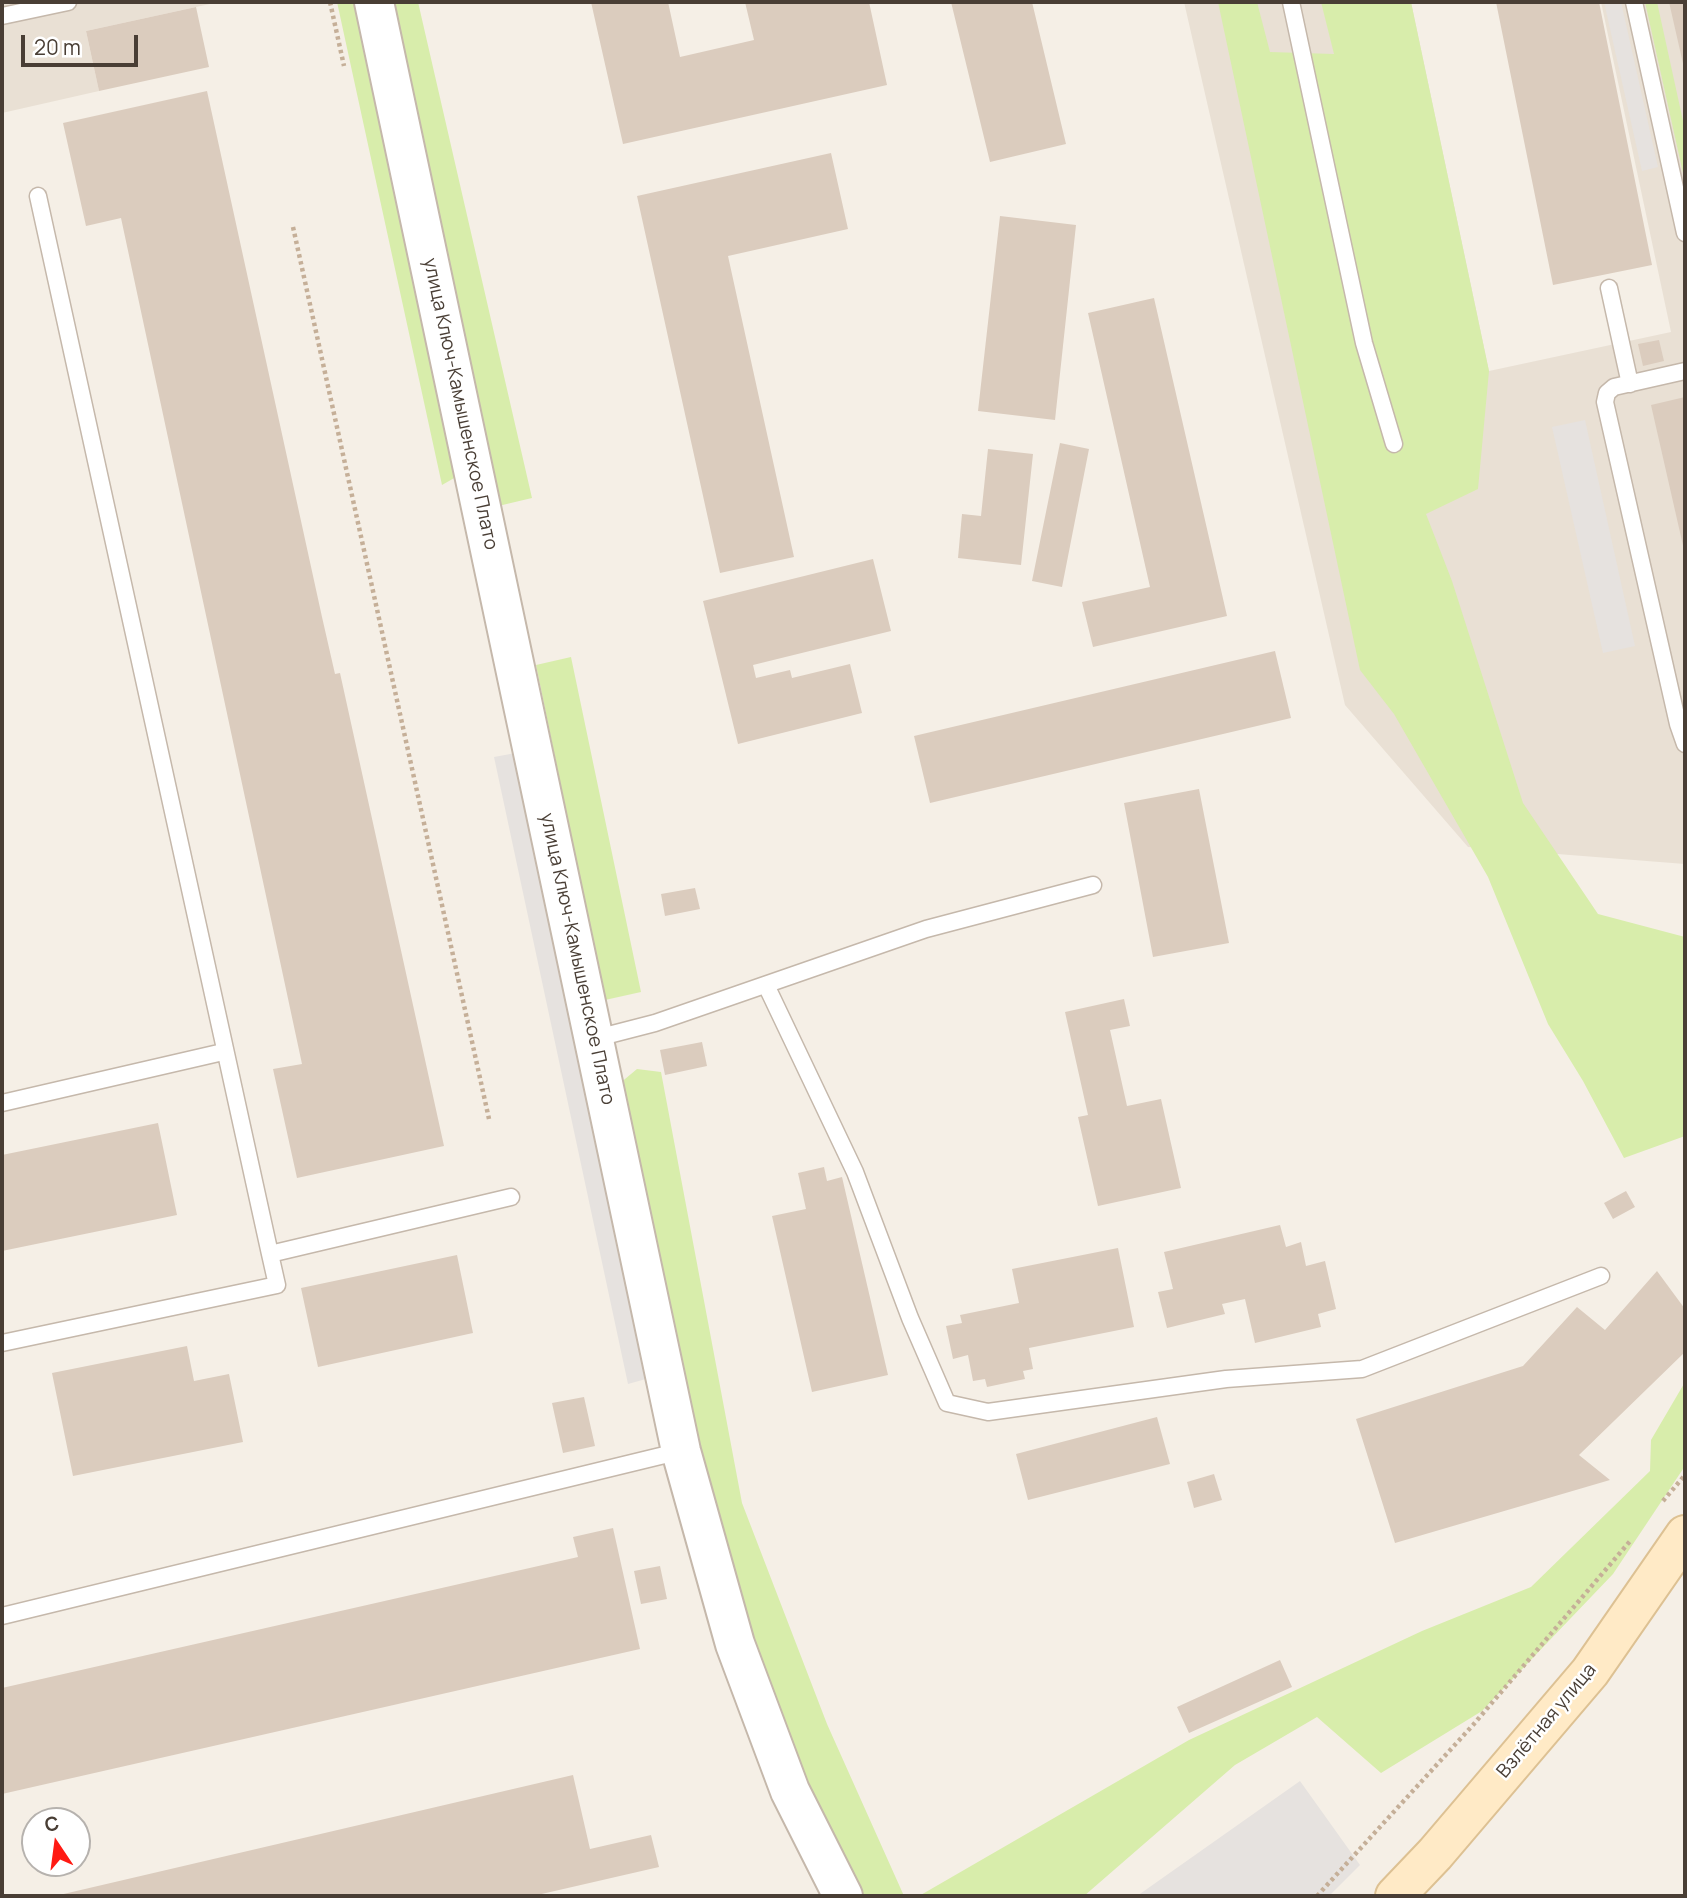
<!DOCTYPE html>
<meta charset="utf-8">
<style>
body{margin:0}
#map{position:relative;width:1687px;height:1898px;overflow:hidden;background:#f5efe6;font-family:Manrope,sans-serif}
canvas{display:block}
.frame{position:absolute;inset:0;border:4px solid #493e35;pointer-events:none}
.north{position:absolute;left:21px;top:1807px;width:70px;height:70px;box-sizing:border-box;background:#fff;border:2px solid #b6b2ae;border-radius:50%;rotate:347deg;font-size:19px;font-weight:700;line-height:28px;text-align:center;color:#493e35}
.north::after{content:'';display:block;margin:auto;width:24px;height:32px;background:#ff1a13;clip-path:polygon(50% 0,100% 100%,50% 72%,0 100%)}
.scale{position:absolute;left:21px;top:35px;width:117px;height:32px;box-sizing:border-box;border:4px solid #493e35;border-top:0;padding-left:9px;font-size:21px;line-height:24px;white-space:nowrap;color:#493e35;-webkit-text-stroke:5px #fff;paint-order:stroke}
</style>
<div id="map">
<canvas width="1687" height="1898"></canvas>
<div class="frame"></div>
<div class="north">С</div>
<div class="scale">20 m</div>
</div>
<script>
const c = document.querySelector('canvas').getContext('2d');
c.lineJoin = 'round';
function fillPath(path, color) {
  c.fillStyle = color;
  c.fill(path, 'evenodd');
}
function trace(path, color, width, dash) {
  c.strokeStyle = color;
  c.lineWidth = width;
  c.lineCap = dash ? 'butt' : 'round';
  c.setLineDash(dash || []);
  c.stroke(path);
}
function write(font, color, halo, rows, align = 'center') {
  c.font = font + ' Manrope,sans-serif';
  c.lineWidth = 5;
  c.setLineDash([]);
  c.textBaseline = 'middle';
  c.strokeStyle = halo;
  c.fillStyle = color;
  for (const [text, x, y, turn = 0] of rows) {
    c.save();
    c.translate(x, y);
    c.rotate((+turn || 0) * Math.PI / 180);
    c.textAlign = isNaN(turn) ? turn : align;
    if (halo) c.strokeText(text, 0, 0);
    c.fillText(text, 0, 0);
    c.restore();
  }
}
fillPath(new Path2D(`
 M2,2H219L86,31L99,91L2,113Z
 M1184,2H1411L1489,371L1671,332L1601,2H1685V864L1468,847L1345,705Z`), '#e9e0d4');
fillPath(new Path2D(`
 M337,2H363L463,473L442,485Z
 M384,2H418L532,498L494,507Z
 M1218,2H1257L1270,52L1334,54L1321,2H1411L1489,371L1478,489L1426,514L1452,581L1523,803L1598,914L1685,937V1136L1624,1158L1583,1081L1548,1024L1488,877L1394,714L1360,670Z
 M1645,2H1657L1685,130V182Z
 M571,657L641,992L605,1000L536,665Z
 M637,1069L661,1072L742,1503L827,1724L904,1896H862L806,1789L746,1634L696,1458L619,1084Z
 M1685,1382V1466L1613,1574L1482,1711L1381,1773L1317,1717L1235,1765L1084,1896H919L1189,1740L1422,1631L1531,1587L1650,1471L1651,1440Z`), '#d8edab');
fillPath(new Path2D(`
 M1604,2H1621L1658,167L1642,171Z
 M1585,420L1635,646L1603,653L1552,427Z
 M521,752L653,1377L628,1384L494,757Z
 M1300,1781L1360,1865L1329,1896H1137Z`), '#e6e2df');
fillPath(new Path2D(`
 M591,2H668L680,57L754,40L745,2H869L887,85L623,144Z
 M951,2H1032L1066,144L990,162Z
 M1496,2H1599L1652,265L1553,285Z
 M1669,2H1685V68H1684Z
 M196,7L209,67L99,91L86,31Z
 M207,91L322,617L335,674L340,673L444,1146L297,1178L273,1069L302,1064L121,218L86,226L63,123Z
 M831,153L848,229L728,256L794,557L720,573L637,196Z
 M1000,216L1076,225L1055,420L978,411Z
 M1154,298L1227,616L1093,647L1082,602L1150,587L1088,313Z
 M1659,340L1664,361L1643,366L1638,344Z
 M1685,397V550H1684L1651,405Z
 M1060,443L1089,449L1062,587L1032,581Z
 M988,449L1033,454L1021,565L958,558L962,514L981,516Z
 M873,559L891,631L753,665L756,678L790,670L792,678L850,664L862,713L738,744L703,601Z
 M1275,651L1291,718L930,803L914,736Z
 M1199,789L1229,943L1153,957L1124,803Z
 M695,888L700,909L665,916L661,894Z
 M1124,999L1130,1026L1110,1030L1127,1106L1161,1099L1181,1188L1098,1206L1078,1117L1088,1115L1065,1012Z
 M702,1042L707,1066L665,1075L660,1050Z
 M158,1123L177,1215L2,1251V1155Z
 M824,1167L827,1181L842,1177L888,1375L812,1392L772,1216L806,1209L798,1173Z
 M1626,1191L1635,1207L1613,1219L1604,1203Z
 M1280,1225L1286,1247L1301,1242L1306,1266L1325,1261L1336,1309L1318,1314L1321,1327L1255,1343L1245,1299L1222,1304L1225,1314L1167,1328L1158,1292L1173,1289L1164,1252Z
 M1118,1248L1134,1327L1029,1348L1033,1369L1023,1371L1025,1379L987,1387L985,1379L973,1381L968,1355L953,1359L946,1326L962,1323L960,1315L1019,1303L1012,1269Z
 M457,1255L473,1333L318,1367L301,1288Z
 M1657,1271L1685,1309V1352L1579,1455L1610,1480L1395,1543L1356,1419L1523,1366L1577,1307L1605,1330Z
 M187,1346L194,1381L229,1374L243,1442L73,1476L52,1373Z
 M584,1397L595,1446L563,1453L552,1403Z
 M1157,1417L1170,1464L1028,1500L1016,1454Z
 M1214,1474L1222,1500L1194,1508L1187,1482Z
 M613,1528L640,1649L2,1794V1688L578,1557L573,1537Z
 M660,1566L667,1599L641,1604L634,1571Z
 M1280,1660L1292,1687L1189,1733L1177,1707Z
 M573,1775L590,1849L651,1835L659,1867L533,1896H55Z`), '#dbccbe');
const service = new Path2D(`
 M1291,2L1364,343L1394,444
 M1634,2L1685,233
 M2,16L68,2
 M38,196L270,1254
 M1609,288L1630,384
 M1685,371L1614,387L1607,393L1605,402L1678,724L1685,744
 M766,985L855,1172L910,1318L947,1403L988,1412L1226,1379L1362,1369L1601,1276
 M593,1039L655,1023L926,929L1093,885
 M2,1103L223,1052
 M2,1343L277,1285L270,1254L511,1197
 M2,1616L681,1451`);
const tertiary = new Path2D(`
 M374,2L681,1451L735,1644L790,1791L843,1896`);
const secondary = new Path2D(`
 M1395,1896L1435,1854L1590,1672L1685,1535`);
trace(service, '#c5b8ab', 19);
trace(tertiary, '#c5b8ab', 42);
trace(secondary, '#ddc193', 42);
trace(new Path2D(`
 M330,2L344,66
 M293,227L489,1119
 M1663,1501L1685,1475
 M1317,1896L1473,1725L1631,1540`), '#c5af98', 4.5, [3.5, 3.5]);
trace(service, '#fff', 16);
trace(tertiary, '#fff', 38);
trace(secondary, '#ffeac6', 38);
write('19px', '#493e35', '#fff', [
 ["улица Ключ-Камышенское Плато",460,404,78],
 ["улица Ключ-Камышенское Плато",577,959,78],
 ["Взлётная улица",1547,1721,-50]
]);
</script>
